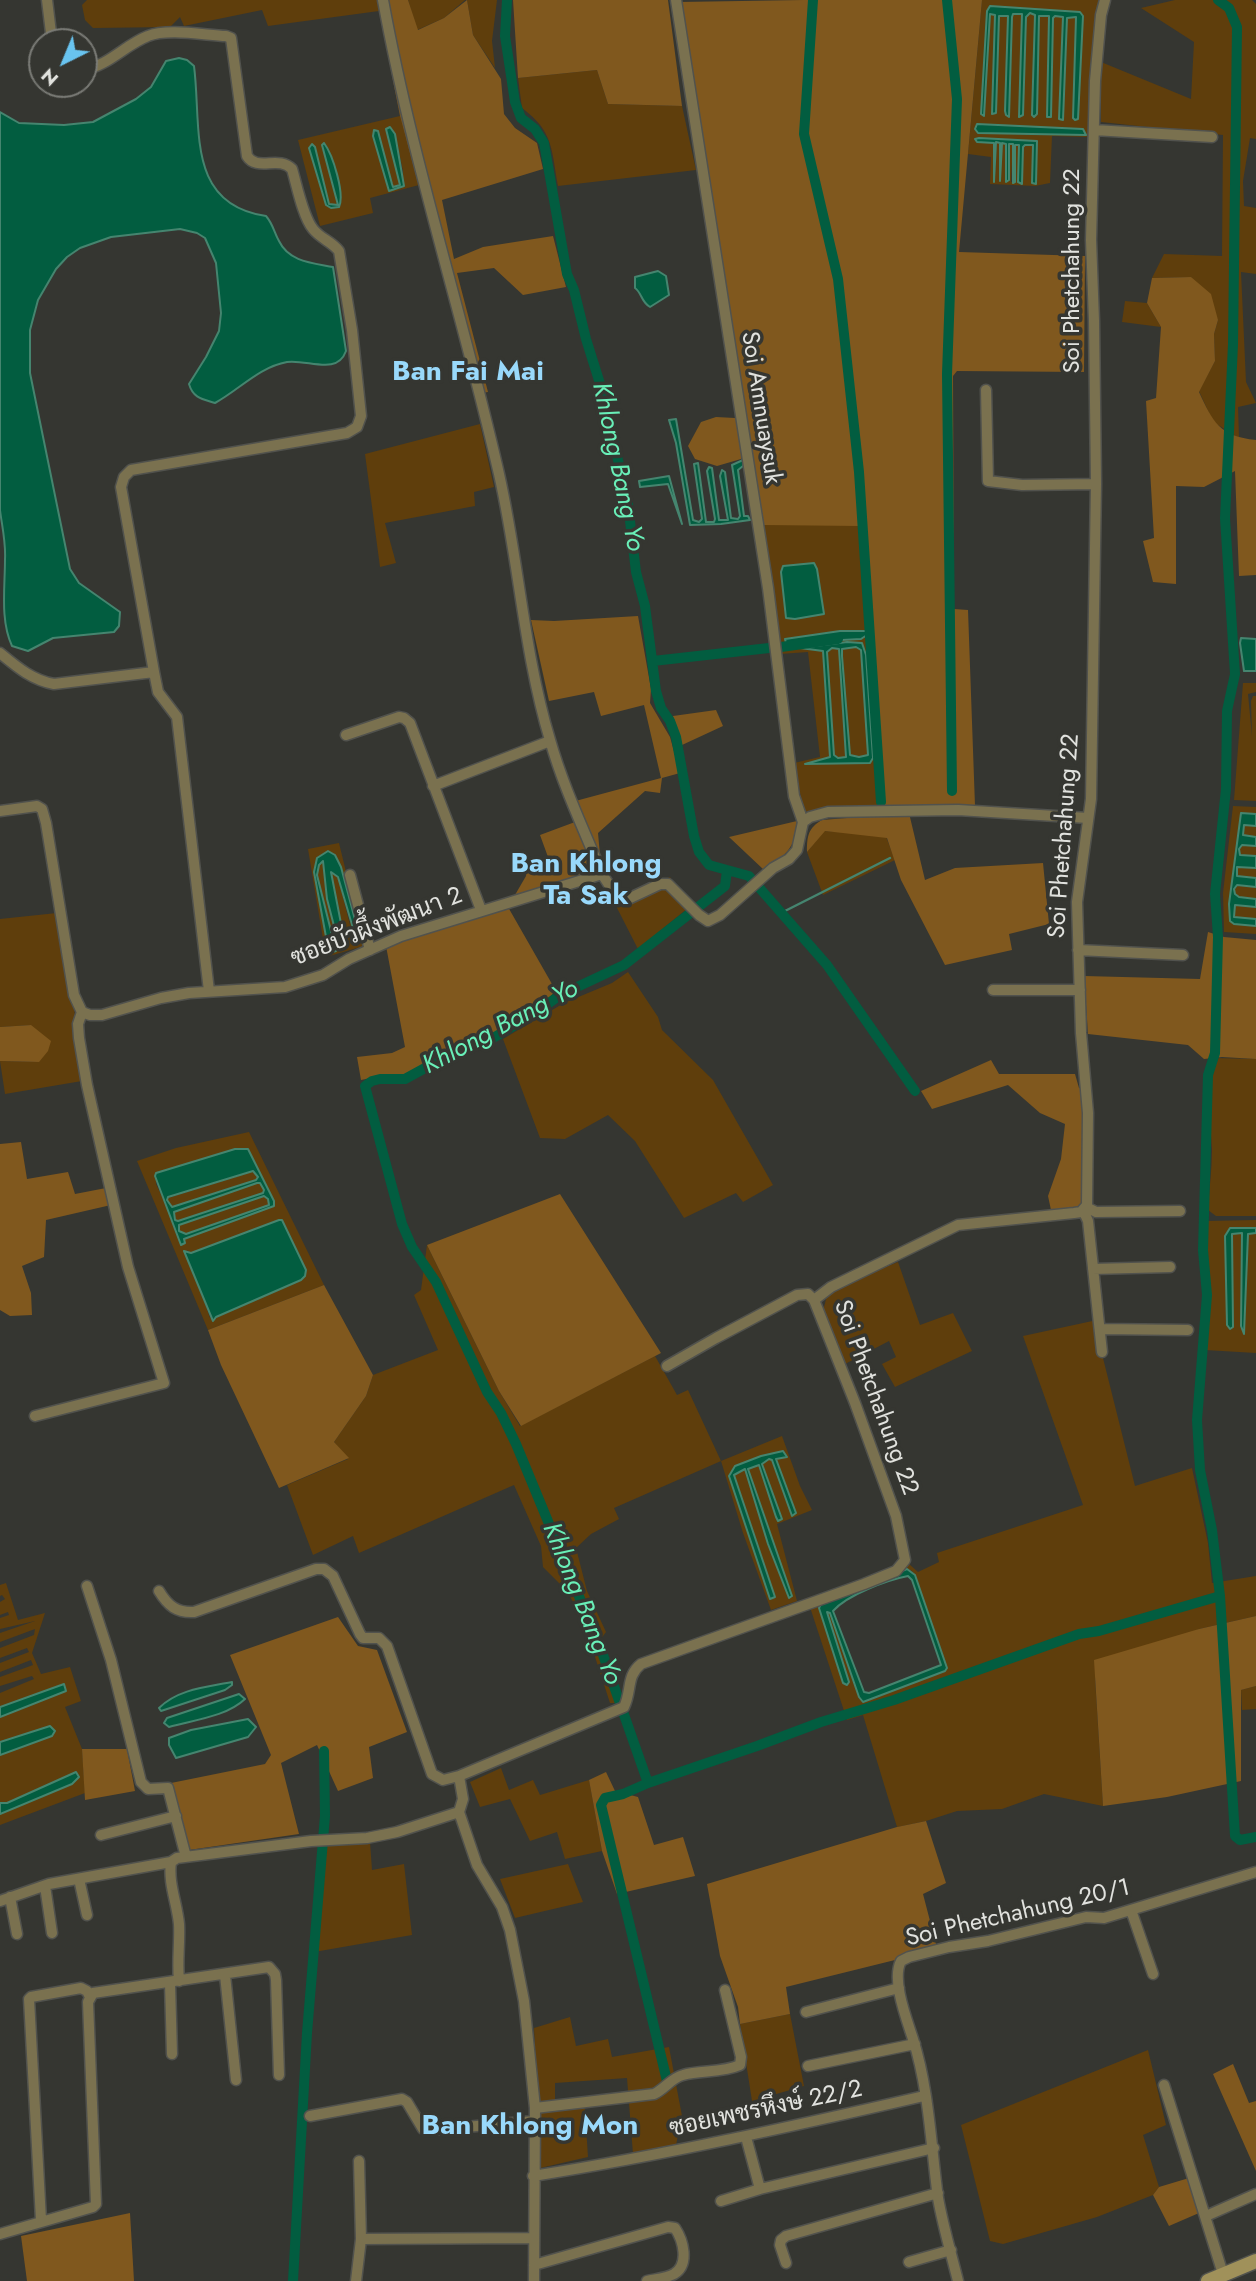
<!DOCTYPE html>
<meta charset="utf-8">
<style>
body{margin:0}
#map{position:relative;width:1256px;height:2281px;overflow:hidden;background:#353631;font-family:Jost,sans-serif}
canvas{display:block}
.north{position:absolute;left:28px;top:28px;width:70px;height:70px;box-sizing:border-box;background:#353631;border:2px solid #7a7b76;border-radius:50%;rotate:223deg;font-size:19px;font-weight:700;line-height:28px;text-align:center;color:#e1e2de}
.north::after{content:'';display:block;margin:auto;width:24px;height:32px;background:#69c4f0;clip-path:polygon(50% 0,100% 100%,50% 72%,0 100%)}
</style>
<div id="map">
<canvas width="1256" height="2281"></canvas>
<div class="north">N</div>
</div>
<script>
const c = document.querySelector('canvas').getContext('2d');
c.lineJoin = 'round';
function fillPath(path, color) {
  c.fillStyle = color;
  c.fill(path, 'evenodd');
}
function trace(path, color, width, dash) {
  c.strokeStyle = color;
  c.lineWidth = width;
  c.lineCap = dash ? 'butt' : 'round';
  c.setLineDash(dash || []);
  c.stroke(path);
}
function write(font, color, halo, rows, align = 'center') {
  c.font = font + ' Jost,Sarabun,sans-serif';
  c.lineWidth = 7;
  c.setLineDash([]);
  c.textBaseline = 'middle';
  c.strokeStyle = halo;
  c.fillStyle = color;
  for (const [text, x, y, turn = 0] of rows) {
    c.save();
    c.translate(x, y);
    c.rotate((+turn || 0) * Math.PI / 180);
    c.textAlign = isNaN(turn) ? turn : align;
    if (halo) c.strokeText(text, 0, 0);
    c.fillText(text, 0, 0);
    c.restore();
  }
}
fillPath(new Path2D(`
 M87,0H377L379,11L268,26L262,10L184,26L180,17L170,27L93,28L85,20L82,5Z
 M408,0H465L444,18L417,30Z
 M467,0H497L492,41L495,68L473,35Z
 M982,0H1101L1090,137L1052,136L1050,183L1035,186L990,184L991,157L968,154ZM987,12H1080L1083,16L1078,119L1073,117L1076,17L1067,18L1063,120L1059,119L1063,17L1055,16L1053,18L1051,117H1048L1049,16H1039L1037,114L1034,117L1032,115L1035,15L1030,13L1026,17L1023,115L1019,116L1022,14H1013L1012,17L1009,116L1005,111L1008,15H999L996,113L992,110L995,15L990,13L984,115L981,114ZM979,138L1037,141L1036,184L1032,183L1033,145H1025L1023,147L1022,181L1019,183V145H1015V182H1011L1013,144H1009V170L1005,179L1006,144L1002,142L1000,164V143L996,142L995,181L994,142L975,139Z
 M1175,0H1252L1256,4V139L1250,138L1243,181L1244,206L1256,208V274L1241,272L1246,382L1256,403L1238,407L1239,438L1213,422L1199,391L1215,361L1214,334L1218,320L1191,277L1152,278L1164,254L1222,256L1223,135L1101,122V62L1191,99L1194,42L1141,8Z
 M597,70L608,104L682,106L696,170L558,186C551,149 554,132 522,108L518,78Z
 M400,116L419,185L370,198L373,213L320,226L298,140ZM386,130L395,134L403,171L402,188L389,191L392,184L393,187L400,185V180ZM322,145L329,149L341,198V205L331,208L326,205L309,148L329,204L339,205Z
 M1125,301L1147,303L1161,327L1122,322Z
 M480,424L494,487L474,492L475,506L385,523L396,563L380,567L365,454Z
 M764,525H859L871,639L879,805L807,812L803,808L794,763L820,757L808,652L780,654Z
 M1243,683H1256V692L1248,694L1252,736L1251,701L1253,696H1256V801L1234,800Z
 M1233,806L1256,807V934L1224,932L1223,893Z
 M824,831L885,834L895,860L823,895L807,852Z
 M339,843L364,946L326,957L308,849ZM328,852L341,867L351,929L338,877L331,872L327,899L324,861L319,865L317,875L329,953L314,872Z
 M670,877L688,908L638,949L616,906Z
 M57,913L74,1007L82,1081L5,1094L0,1061L39,1062L31,1025L0,1027V919Z
 M628,972L658,1017L662,1030L713,1080L773,1185L743,1202L736,1193L684,1218L635,1141L608,1115L565,1139L540,1138L503,1039L564,1003L612,983Z
 M1215,1058L1256,1059V1216H1216L1208,1210C1209,1190 1212,1170 1212,1150C1210,1119 1207,1088 1215,1058Z
 M249,1132L324,1285L208,1330L137,1161L176,1148ZM235,1149H248L274,1206L183,1239L156,1184V1174ZM278,1223L210,1318L187,1250L191,1253Z
 M254,1171L258,1177L256,1180L172,1207L167,1200L168,1198Z
 M257,1183H260L264,1190L263,1193L178,1221L175,1220L174,1212Z
 M264,1196L268,1199L269,1205L186,1234L179,1231L178,1225Z
 M1256,1220V1353L1205,1350L1210,1303L1206,1256L1208,1221Z
 M427,1245L499,1391L520,1426L655,1356L677,1395L688,1390L721,1461L782,1436L800,1486L812,1510L777,1524L797,1601L771,1610L743,1533L721,1461L614,1508L619,1519L591,1534L576,1548L587,1591L606,1632L600,1640L621,1703H610L582,1617L566,1590L543,1567L541,1546L514,1485L359,1553L353,1536L313,1555L287,1485L348,1459L334,1442L366,1396L373,1375L438,1350L414,1295L421,1290ZM761,1456L786,1457L775,1459L795,1513L792,1515L772,1460L769,1458L762,1463L782,1519L779,1521L759,1465L748,1469L792,1596L788,1597L768,1544L745,1468L734,1475L771,1598L730,1476Z
 M898,1262L920,1325L953,1313L972,1351L895,1387L882,1364L896,1357L889,1341L845,1364L823,1311L830,1284L873,1272Z
 M1097,1320L1101,1350L1135,1486L1192,1468L1208,1543L1212,1583L1256,1576V1616L1199,1629L1095,1678L1103,1806L1044,1794L1002,1809L957,1811L926,1821L897,1827L863,1715L847,1720L807,1598L909,1564L918,1572L939,1562L937,1553L1083,1505L1023,1336ZM907,1569L912,1571L915,1575L947,1668L863,1701L859,1697L830,1613L827,1611L847,1685L843,1683L819,1608L821,1604Z
 M6,1583L18,1620L45,1613L32,1653L41,1674L70,1667L81,1701L65,1707L82,1749L85,1793L0,1825V1814L72,1784L79,1777L7,1803H0V1755L52,1736L50,1726L0,1742V1717L65,1691L63,1684L0,1707V1693L34,1679L32,1676L0,1686V1677L33,1665L31,1660L0,1672V1663L29,1652L27,1648L0,1658V1648L34,1635L35,1629L0,1642V1633L35,1621L0,1629V1618L9,1615L8,1612L0,1615V1602L5,1599L2,1595L0,1596V1585Z
 M1256,1686V1709L1242,1710L1241,1690Z
 M501,1768L509,1790L533,1780L540,1795L589,1780L602,1851L565,1859L557,1832L530,1841L510,1799L480,1807L470,1782Z
 M370,1842L372,1870L404,1864L412,1935L314,1952L311,1948L321,1844Z
 M568,1864L583,1902L515,1918L500,1879Z
 M790,2014L804,2086L752,2101L740,2024Z
 M570,2017L576,2046L608,2039L612,2057L669,2047L682,2116L676,2145L633,2154L627,2078L555,2083V2103L582,2100L585,2110L588,2157L536,2169L538,2106L534,2028Z
 M1148,2050L1166,2125L1143,2135L1159,2187L1153,2195L1097,2217L1003,2244L990,2241L961,2125Z`), '#5f3e0c');
fillPath(new Path2D(`
 M377,0H408L418,30L444,18L467,0L473,35L501,79L504,114L515,128L537,143L543,169L442,200L454,259L483,247L553,236L566,287L523,295L494,268L457,273L488,392L475,394L400,116Z
 M513,0H668L682,106L608,104L597,70L518,78Z
 M803,0H982L959,252L1085,256L1084,372L957,371L953,376L954,609L968,610L975,806L879,805L871,639L859,526L764,525L679,2Z
 M1191,277L1211,294L1218,320L1214,334L1215,361L1199,392C1213,422 1219,436 1256,440V575L1239,576L1235,471L1204,487L1176,486V584L1153,582L1143,541L1154,538L1146,401L1156,398L1161,327L1147,303L1152,278Z
 M716,417L735,418C742,427 745,449 741,459L717,466L695,459L688,446L701,422Z
 M638,616L651,689L650,703L670,737L680,773L662,778L660,793L645,791L598,833L600,855L605,870L508,907L556,991L543,1003L484,1039L460,1047L404,1076L385,1075L361,1080L357,1057L392,1053L405,1047L386,946L508,907L526,876L527,865L548,857L540,835L575,822L568,803L661,778L644,705L601,716L594,692L549,701L531,620L554,621Z
 M716,710L723,726L682,745L673,716Z
 M909,813L925,880L955,868L1043,863L1049,924L1009,934L1012,950L945,965L901,880L887,838L825,831L807,852C807,836 808,828 822,820Z
 M797,821C797,847 784,857 764,870L729,837Z
 M1208,932L1224,937L1256,940V1059L1222,1057L1204,1059L1188,1045L1088,1034L1084,976L1200,979Z
 M31,1025L51,1041L48,1051L39,1062L0,1061V1027Z
 M991,1060L999,1074H1075L1079,1088L1083,1089V1207L1051,1210L1048,1196L1061,1159L1065,1124L1040,1113L1008,1085L932,1109L921,1091Z
 M21,1142L27,1179L68,1172L75,1194L106,1188L111,1205L46,1220L44,1257L22,1266L31,1293L32,1315L10,1316L0,1310V1144Z
 M560,1194L661,1353L521,1426L499,1391L427,1245Z
 M324,1285L373,1375L366,1396L334,1442L349,1458L279,1488L221,1365L208,1330Z
 M1256,1616V1686L1241,1690V1781L1167,1797L1103,1806L1094,1660L1199,1629Z
 M338,1617L358,1646L377,1650L407,1732L369,1747L373,1778L338,1791L317,1745L281,1763L299,1834L189,1850L171,1783L265,1764L271,1755L230,1655Z
 M82,1749H127L135,1791L85,1800Z
 M606,1772L615,1791L638,1797L654,1845L683,1837L695,1876L617,1894L602,1851L589,1780Z
 M926,1821L946,1883L923,1894L936,1944L895,1960L786,1987L790,2014L740,2024L738,2007L720,1956L707,1884L897,1827Z
 M1233,2064L1249,2103L1256,2101V2171L1213,2074Z
 M1189,2178L1199,2213L1169,2226L1153,2195L1159,2187Z
 M130,2213L134,2281H27L21,2236Z`), '#80581e');
const water = new Path2D(`
 M990,6L1080,12L1083,16L1078,119L1075,120L1073,118L1076,17L1067,18L1063,120L1059,119L1063,17L1055,16L1053,18L1051,117H1047L1049,16H1039L1037,114L1034,117L1032,115L1035,15L1030,13L1026,17L1023,115L1019,117L1022,14H1013L1012,17L1009,117L1006,115L1005,111L1008,16H999L996,113L992,114L995,15L990,14L984,116L981,114L987,11Z
 M179,58L187,60L194,66C202,127 185,204 266,216C273,224 274,232 279,241C289,262 313,263 333,267L346,351C337,376 308,359 287,362C259,367 239,390 215,403C202,399 193,398 189,384L206,357L219,331L221,313L216,263L205,238L197,233L180,229L111,237L80,248L67,257L56,269L38,300L30,330V373L70,569L79,583L120,612L119,626L114,632L53,638L28,651L12,646C0,620 5,588 5,559C6,543 2,526 0,510V112L19,123L64,125L93,122L136,99L151,87L166,61Z
 M977,124L1083,129L1086,135L978,133L975,129Z
 M390,127L395,134L404,186L389,191L373,136L374,130L378,131L392,184L393,187L400,185L386,129Z
 M979,138L1037,141L1036,184L1032,183L1033,145H1025L1023,147L1022,184L1018,182L1019,145H1015V182L1013,183V144H1009V180L1006,182V144L1002,143L1000,181V143L996,142L994,182V143L977,142L975,139Z
 M324,143C333,155 345,194 339,207L331,208L326,205L309,148L312,144L315,147L329,204L338,205L322,145Z
 M658,271L666,276L669,295L650,307C641,302 642,293 635,288V277Z
 M676,419L693,520L699,522L702,519L694,464L698,463L706,522H714L715,519L707,471L709,467L712,468L719,520H728L720,476L722,470L725,472L731,518L738,519L740,516L732,465L743,460V466L738,470L744,516H748L750,520L721,524L690,525L676,443L669,420Z
 M669,476L682,524L668,484L640,487L639,481Z
 M814,563L817,569L824,614L795,619L786,618L781,572L783,566Z
 M840,631H866L867,635L861,639L786,643L785,639Z
 M1241,638L1256,639V671H1244L1240,643Z
 M847,642L862,643L866,655L873,758L870,763L805,764L830,757L823,651L800,648ZM856,647L861,650L868,755L859,757L850,755L842,656V649ZM832,648L839,649L846,757L838,758L834,755L827,652Z
 M1241,813L1256,814V826L1244,825L1243,835L1256,837V846L1242,845L1239,849L1240,855L1256,856V868L1237,867V876L1256,878V887L1237,885L1234,889L1235,894L1239,897L1256,899V907L1235,905L1234,917L1256,919V926L1234,924L1230,921L1229,904Z
 M328,851L335,855L341,867L358,931L355,935L338,877L331,872L345,944L339,945L327,899L323,861L319,865L317,875L336,951L329,953L314,872L317,858Z
 M235,1149H248L274,1201V1206L184,1239L185,1243L181,1245L155,1176L156,1173ZM253,1171L258,1177L256,1180L172,1207L167,1200L168,1197ZM257,1183H260L264,1190L263,1193L178,1221L175,1220L174,1212ZM264,1196L268,1199L269,1205L186,1234L179,1231V1225Z
 M279,1220H282L306,1270L305,1276L301,1280L216,1317L213,1321L184,1251L191,1253Z
 M1230,1228H1256V1233L1248,1234L1244,1334L1241,1326L1242,1233L1232,1234L1233,1327L1230,1329L1227,1325L1225,1236Z
 M783,1451L787,1457L776,1459L796,1513L792,1516L772,1460L769,1459L762,1464L782,1519L778,1521L776,1517L759,1465L748,1469L792,1596L789,1598L768,1544L745,1469L734,1475L775,1597L770,1599L729,1476L735,1466L761,1456Z
 M907,1569L915,1575L947,1668L945,1671L863,1702L859,1697L830,1613L827,1612L849,1682L847,1685L843,1683L819,1608L821,1604ZM908,1576L912,1580L941,1665L869,1693L864,1692L833,1611C847,1595 887,1580 908,1576Z
 M232,1682V1685L225,1690L161,1711L159,1708C178,1689 207,1687 232,1682Z
 M64,1684L66,1691L0,1717V1707Z
 M239,1694L245,1699C226,1717 193,1720 169,1727L164,1723L167,1718Z
 M248,1719L256,1727L248,1737L176,1758L169,1745V1738L191,1730Z
 M50,1726L55,1731L52,1736L0,1755V1742Z
 M76,1772L79,1777L72,1784L0,1814V1803H7Z`);
fillPath(water, '#025d40');
trace(water, '#45856f', 2);
trace(new Path2D(`
 M781,913L890,858`), '#45856f', 2.5);
trace(new Path2D(`
 M507,0L505,36L515,102L521,118L535,129L544,143L567,274L574,290L586,339L602,390L628,504L636,572L645,606L656,691L661,708L670,721L676,737L694,836L699,852L709,865L727,870L725,886L624,965L560,995L534,1014L493,1038L447,1056L405,1079H380L372,1081L365,1086L402,1224L412,1247L436,1282L487,1392L501,1413L516,1444L602,1652L648,1783
 M813,0L804,134L838,279L859,472L881,802
 M947,0L957,99L947,374L952,791
 M1218,0L1229,8L1237,27L1233,344L1225,518L1235,674L1227,711L1226,789L1215,894L1218,937L1215,1053L1208,1075L1203,1250L1207,1295L1197,1420L1200,1470L1212,1530L1220,1596L1235,1836L1240,1840L1256,1837
 M781,647L838,639
 M653,661L769,648
 M727,870L749,876L827,965L915,1091
 M667,2081L601,1805L605,1798L623,1794L648,1783L757,1746L821,1722L894,1700L1079,1634L1099,1631L1220,1596
 M293,2281L307,2033L325,1816L324,1751`), '#025d40', 10);
const street = new Path2D(`
 M47,0L51,33L48,42
 M383,0C412,160 463,316 499,474C519,562 524,654 550,740C563,786 584,830 602,874L615,894L626,900L660,884H668L699,915L708,921L720,915L773,868L789,859L797,850L803,822L810,817L828,812L958,810L1088,818
 M676,0L768,588L794,796L803,822
 M1094,130L1212,137
 M986,390L988,481L1022,485L1096,484
 M0,653C17,667 32,680 54,684L154,672L121,487L124,477L131,470L347,433L357,427L361,416L352,330L339,251C331,241 321,239 313,229C303,217 297,186 292,169C279,155 257,172 247,156L231,38L226,36C204,35 167,28 148,36C125,45 109,65 84,70
 M154,672L158,692L177,717L209,991
 M346,735L399,717L404,718L410,723L481,910
 M433,786L550,741
 M0,811L37,806L42,809L46,823L74,995L82,1012L90,1015H102L161,998L189,993L285,987L323,975L349,959L401,936L602,874
 M350,875L370,950
 M1078,950L1183,955
 M993,990H1080
 M1086,1207L1096,1212L1180,1211
 M1083,1210L1088,1221L1102,1352
 M1093,1269L1170,1267
 M814,1300L831,1287L958,1225L1074,1213L1081,1212L1087,1205L1088,1113L1081,1033L1077,902L1091,799L1096,484L1094,321L1091,240L1095,81L1101,15L1105,0
 M1100,1329L1188,1330
 M35,1416L164,1383L128,1267L87,1085L79,1038L78,1024L82,1012
 M87,1586L111,1660L141,1782L148,1789L168,1788L186,1857
 M159,1591C168,1606 177,1613 194,1612L316,1569H324L333,1576L360,1634L363,1638H379L387,1646L432,1774L443,1780L459,1776
 M101,1835L176,1816
 M79,1879L87,1915
 M45,1886L52,1933
 M10,1897L17,1934
 M0,1901L49,1884L171,1862
 M1131,1910L1153,1974
 M225,1975L236,2080
 M179,1981C177,1961 180,1943 179,1924C177,1903 168,1883 171,1862L177,1858L311,1841L367,1838L397,1832L459,1812
 M170,1984L172,2054
 M806,2012L899,1988
 M808,2066L915,2044
 M1164,2085L1223,2274
 M535,2108L654,2094C665,2089 671,2078 683,2075C701,2070 722,2073 740,2065L741,2057L725,1990
 M310,2116L402,2099L407,2102L423,2129L430,2130L535,2121
 M746,2137L760,2189L934,2148
 M533,2176C665,2155 794,2126 924,2096
 M721,2201L760,2189
 M1206,2216L1256,2194
 M41,2220L29,1999L31,1997L81,1988L87,1991L90,1997
 M0,2234L93,2207L96,2204L88,2002L93,1993L269,1967L275,1974L276,1980L279,2075
 M361,2239L533,2238
 M909,2262L951,2250
 M786,2263L780,2245L781,2240L786,2236L938,2193
 M534,2265L668,2227L675,2228C683,2240 690,2264 674,2274C667,2278 656,2279 647,2281
 M356,2281L361,2239L359,2161
 M534,2281L535,2108L524,2001L510,1930L502,1907L477,1865L459,1812L463,1799L459,1776L624,1707C632,1691 626,1676 641,1664L864,1584L896,1571L905,1560L896,1516L855,1403L814,1300L808,1294L797,1295L716,1338L667,1366
 M958,2281C951,2253 943,2226 938,2198C931,2146 929,2089 913,2039C907,2020 891,1980 901,1961L909,1957L949,1947L988,1941L1086,1917L1104,1918L1256,1872`);
const secondary = new Path2D(`
 M1208,2281L1256,2261`);
trace(street, '#51524d', 13);
trace(secondary, '#51524d', 17);
trace(street, '#7a714f', 10);
trace(secondary, '#a0915a', 14);
write('24px', '#e1e2de', '#353631', [
 ["Soi Phetchahung 22",1073,271,-90],
 ["Soi Amnuaysuk",760,408,81],
 ["Soi Phetchahung 22",1065,836,-86],
 ["ซอยบัวผึ้งพัฒนา 2",377,928,-21],
 ["Soi Phetchahung 22",875,1398,70],
 ["Soi Phetchahung 20/1",1018,1914,-13],
 ["ซอยเพชรหึงษ์ 22/2",766,2110,-12]
]);
write('italic 26px', '#69efb8', '#353631', [
 ["Khlong Bang Yo",617,467,78],
 ["Khlong Bang Yo",501,1028,-28],
 ["Khlong Bang Yo",581,1604,68]
]);
write('bold 28px', '#99d9fb', '#353631', [
 ["Ban Fai Mai",468,373],
 ["Ban Khlong",586,865],
 ["Ta Sak",586,897],
 ["Ban Khlong Mon",530,2127]
]);
</script>
